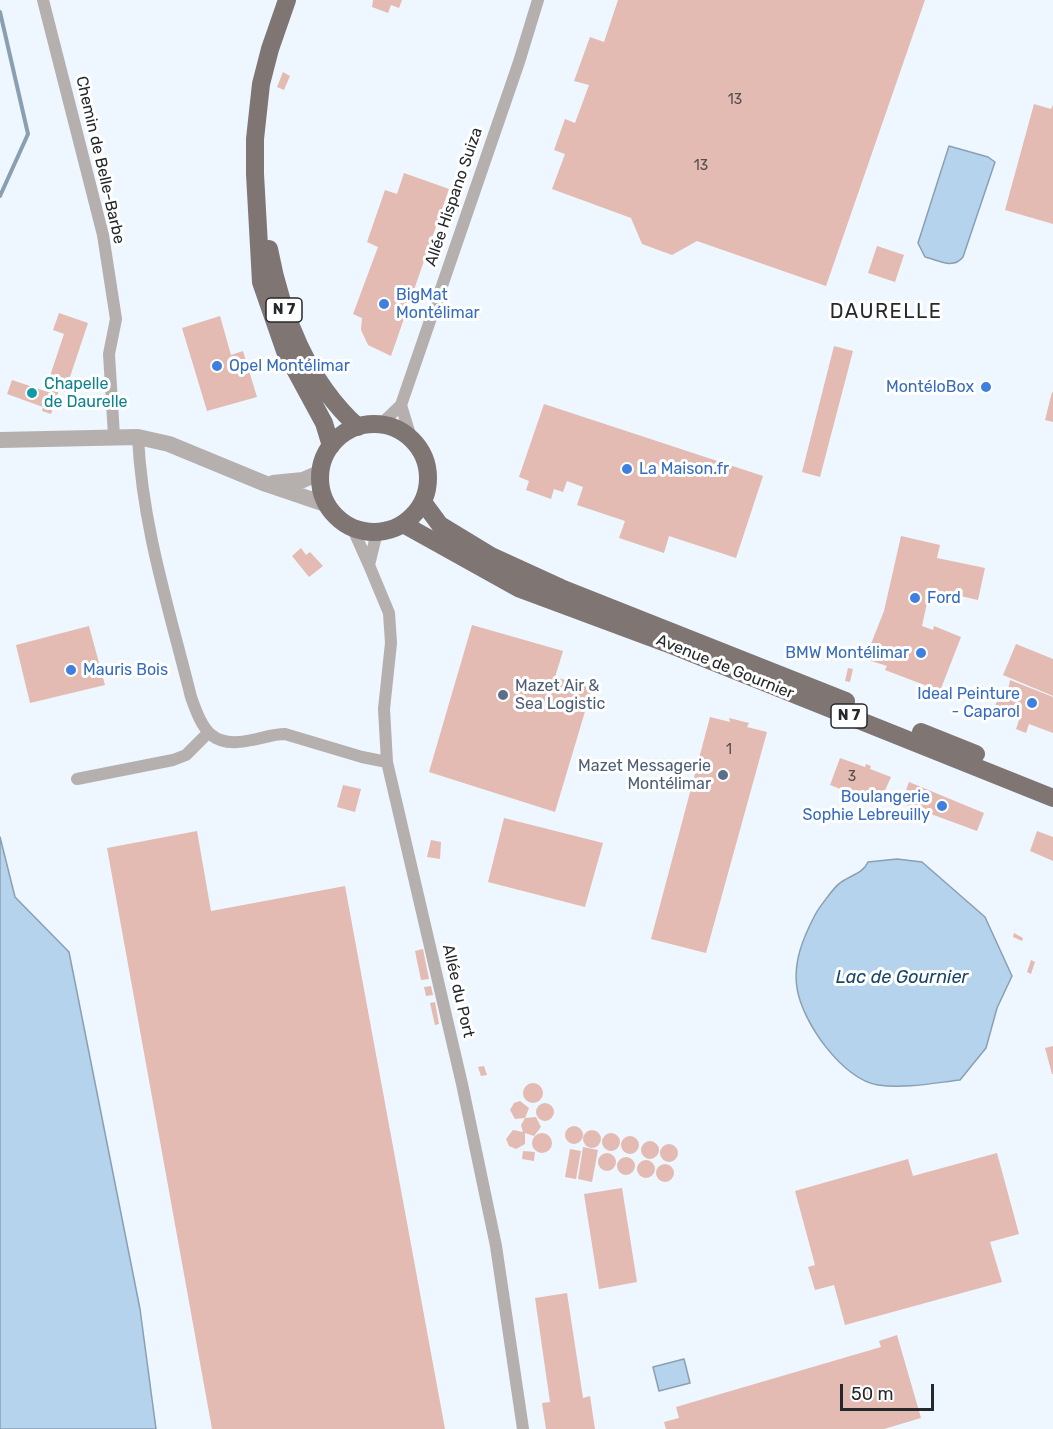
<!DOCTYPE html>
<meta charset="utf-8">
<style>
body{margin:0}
#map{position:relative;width:1053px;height:1429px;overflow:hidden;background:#eef6ff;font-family:Rubik,sans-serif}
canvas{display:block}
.scale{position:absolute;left:840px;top:1384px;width:94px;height:27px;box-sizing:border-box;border:3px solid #26292c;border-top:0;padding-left:8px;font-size:18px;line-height:21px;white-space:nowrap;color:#26292c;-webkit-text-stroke:4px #fff;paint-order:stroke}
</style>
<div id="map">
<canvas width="1053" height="1429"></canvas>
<div class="scale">50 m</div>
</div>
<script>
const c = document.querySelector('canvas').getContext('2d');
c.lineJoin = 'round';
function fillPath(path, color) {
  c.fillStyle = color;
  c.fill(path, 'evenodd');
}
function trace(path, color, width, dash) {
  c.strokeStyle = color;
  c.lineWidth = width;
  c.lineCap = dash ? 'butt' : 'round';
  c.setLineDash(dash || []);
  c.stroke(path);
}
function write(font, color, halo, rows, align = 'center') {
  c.font = font + ' Rubik,sans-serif';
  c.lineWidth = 6;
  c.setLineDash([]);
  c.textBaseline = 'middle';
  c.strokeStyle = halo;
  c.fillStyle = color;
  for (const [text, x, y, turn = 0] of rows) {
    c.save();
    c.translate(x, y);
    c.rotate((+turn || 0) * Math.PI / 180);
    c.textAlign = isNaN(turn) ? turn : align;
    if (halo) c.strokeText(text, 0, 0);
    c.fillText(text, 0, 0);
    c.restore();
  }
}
const water = new Path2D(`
 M949,146L988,157L995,162L963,257C953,270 938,260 925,257L918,243Z
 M0,837L15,897L69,952L140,1309L156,1429H0Z
 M897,859L922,862L985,917L1012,976L997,1008L986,1048L960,1080C934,1083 904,1089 878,1085C843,1080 802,1022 797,988C793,962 803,938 815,915C818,909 835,886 840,883C850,875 863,874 868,862Z
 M684,1359L690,1383L659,1391L653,1367Z`);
fillPath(water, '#b5d3ec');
trace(water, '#8aa0b2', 1.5);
trace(new Path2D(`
 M0,12L28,134L0,196`), '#8aa0b2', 4);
fillPath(new Path2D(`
 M373,0H402L399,8L391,5L388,13L372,7Z
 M618,0H925L826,286L697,241L672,255L642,244L631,218L552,189L565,154L554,150L565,119L575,123L589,85L574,81L590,37L604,42Z
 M283,72L290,76L284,90L277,87Z
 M1034,104L1051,109L1053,105V224L1005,210Z
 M404,173L449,189L391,356L368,345L361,330L362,318L353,314L378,247L367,242L385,190L397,194Z
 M877,246L904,255L895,282L868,273Z
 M59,313L88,323L65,392L59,390L51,414L42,411L43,407L7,394L12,380L45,391L64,334L53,330Z
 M220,316L231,355L243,351L257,397L207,411L182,328Z
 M834,346L853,351L820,477L802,472Z
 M1052,392L1053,393V422L1045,420Z
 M544,404L763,476L736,558L669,536L664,553L619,538L625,521L577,505L583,487L567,481L563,492L554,489L551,499L526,490L529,481L519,477Z
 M901,536L940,545L937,558L985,568L978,600L930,589L922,626L933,630L934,626L961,637L940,691L885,670L887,666L865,659L884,611Z
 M301,548L306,555L310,552L323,566L309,577L292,556Z
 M472,625L563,651L555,677L592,688L555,812L429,772Z
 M89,626L105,685L30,703L16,645Z
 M1016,644L1053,659V696L1003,675Z
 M848,668L853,669L850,682L845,681Z
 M1010,680L1053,697V733L1029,724L1026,733L1016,729L1019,720L995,706L1000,694L1007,696Z
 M710,717L730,722L729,718L749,723L747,727L767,732L706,953L651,939Z
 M840,758L865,767L866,764L871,766L870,769L891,777L879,804L830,785Z
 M909,782L984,813L977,831L901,803Z
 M343,785L361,789L355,812L337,807Z
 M504,818L603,843L585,907L488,882Z
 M197,831L211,911L345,886L445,1429H212L107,848Z
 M1037,831L1053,837V861L1030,851Z
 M431,840L441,842L440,859L427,857Z
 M1014,933L1023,938L1022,941L1013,937Z
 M423,949L429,979L421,980L415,951Z
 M1031,960L1035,962L1031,974L1027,972Z
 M431,986L433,995L426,996L424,987Z
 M435,1002L439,1024L435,1025L430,1003Z
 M1053,1046V1074H1052L1045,1048Z
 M484,1066L487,1075L481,1076L478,1067Z
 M523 1093a10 10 0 1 1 20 0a10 10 0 1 1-20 0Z
 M520,1101L529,1108L525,1118L536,1117L541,1127L534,1136L525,1133V1144L516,1149L509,1146L506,1139L513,1130L523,1132L521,1125L525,1118L515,1119L510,1110L514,1103Z
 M536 1112a9 9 0 1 1 18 0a9 9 0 1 1-18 0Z
 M565 1135a9 9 0 1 1 18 0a9 9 0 1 1-18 0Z
 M583 1139a9 9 0 1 1 18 0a9 9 0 1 1-18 0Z
 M602 1142a9 9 0 1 1 18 0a9 9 0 1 1-18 0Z
 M532 1143a10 10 0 1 1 20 0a10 10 0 1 1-20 0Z
 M621 1145a9 9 0 1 1 18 0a9 9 0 1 1-18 0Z
 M641 1150a9 9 0 1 1 18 0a9 9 0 1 1-18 0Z
 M660 1153a9 9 0 1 1 18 0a9 9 0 1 1-18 0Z
 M583,1147L598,1150L592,1182L578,1179Z
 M570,1149L581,1151L576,1179L565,1177Z
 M523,1151L535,1152L534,1161L522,1159Z
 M598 1162a9 9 0 1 1 18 0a9 9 0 1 1-18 0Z
 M997,1153L1019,1234L990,1242L1002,1282L845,1325L834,1285L815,1290L808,1267L815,1265L795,1191L908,1159L913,1176Z
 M617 1166a9 9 0 1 1 18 0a9 9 0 1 1-18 0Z
 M637 1169a9 9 0 1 1 18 0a9 9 0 1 1-18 0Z
 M656 1173a9 9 0 1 1 18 0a9 9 0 1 1-18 0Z
 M622,1188L637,1282L599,1289L584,1194Z
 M567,1293L583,1398L590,1396L595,1429H546L542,1403L550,1402L535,1298Z
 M897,1335L921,1418L884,1429H666L664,1422L679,1418L676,1407L881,1347L879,1341Z`), '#e3bbb2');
trace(new Path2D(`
 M43,0L103,235L116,319L109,354L114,436
 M401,405L411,438
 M380,425L401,405L519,62L538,0
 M138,437C142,526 170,612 191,697C203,731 212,749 252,740C263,738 273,734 285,734L362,757L387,762
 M352,527L369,565L377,532
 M369,565L389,613L391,643L384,709L387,762L462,1084L496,1246L523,1429
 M77,779L173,760L186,755L208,733`), '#b5afae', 12);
trace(new Path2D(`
 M0,440L138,437L169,444L266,484L328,505
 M273,483L303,480L321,472`), '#b5afae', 16);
trace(new Path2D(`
 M287,0L270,49L261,84L255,139V174L261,282L285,351L324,423L331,446
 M269,249C281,314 308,382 358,427
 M320 478a54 54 0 1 1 108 0a54 54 0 1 1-108 0Z
 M423,502L440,525L491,556L561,588L846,701
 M403,524L518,588L666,643L1053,798
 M921,732L976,754`), '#7f7573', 18);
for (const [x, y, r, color] of [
 [384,304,6,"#3f7fe0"],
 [217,366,6,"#3f7fe0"],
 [986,387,6,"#3f7fe0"],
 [32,393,6,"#0f9aa8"],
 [627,469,6,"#3f7fe0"],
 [915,598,6,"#3f7fe0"],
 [921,653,6,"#3f7fe0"],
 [71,670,6,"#3f7fe0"],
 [503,695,6,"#5c6f8a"],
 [1032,703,6,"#3f7fe0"],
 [723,775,6,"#5c6f8a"],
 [942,806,6,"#3f7fe0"]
]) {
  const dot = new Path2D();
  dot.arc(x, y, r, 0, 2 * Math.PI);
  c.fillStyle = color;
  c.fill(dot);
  trace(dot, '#fff', 2);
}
write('14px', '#554e4e', null, [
 ["13",735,100],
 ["13",701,166],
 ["1",729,750],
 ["3",852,777]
]);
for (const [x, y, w] of [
 [284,310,36],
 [849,716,36]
]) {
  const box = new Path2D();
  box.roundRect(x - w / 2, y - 12, w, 24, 4.5);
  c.fillStyle = '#fff';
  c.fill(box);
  trace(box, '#26292c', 1.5);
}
write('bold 15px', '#26292c', null, [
 ["N 7",284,310],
 ["N 7",849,716]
]);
write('16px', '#26292c', '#fff', [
 ["Chemin de Belle-Barbe",100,160,77],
 ["Allée Hispano Suiza",454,197,-71],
 ["Avenue de Gournier",725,667,22],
 ["Allée du Port",458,991,77]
]);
write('16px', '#366cbe', '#fff', [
 ["BigMat",396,295],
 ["Montélimar",396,313],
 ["Opel Montélimar",229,366],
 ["MontéloBox",974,387,"right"],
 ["La Maison.fr",639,469],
 ["Ford",927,598],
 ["BMW Montélimar",909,653,"right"],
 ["Mauris Bois",83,670],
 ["Ideal Peinture",1020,694,"right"],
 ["- Caparol",1020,712,"right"],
 ["Boulangerie",930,797,"right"],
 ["Sophie Lebreuilly",930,815,"right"]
], 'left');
write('16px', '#0d838f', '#fff', [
 ["Chapelle",44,384],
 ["de Daurelle",44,402]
], 'left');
write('16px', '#4e5e75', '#fff', [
 ["Mazet Air &",515,686],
 ["Sea Logistic",515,704],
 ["Mazet Messagerie",711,766,"right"],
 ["Montélimar",711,784,"right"]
], 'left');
write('italic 18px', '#184669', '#fff', [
 ["Lac de Gournier",902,978]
]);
c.letterSpacing = '1.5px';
write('20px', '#26292c', '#fff', [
 ["DAURELLE",886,312]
]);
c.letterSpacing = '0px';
</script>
